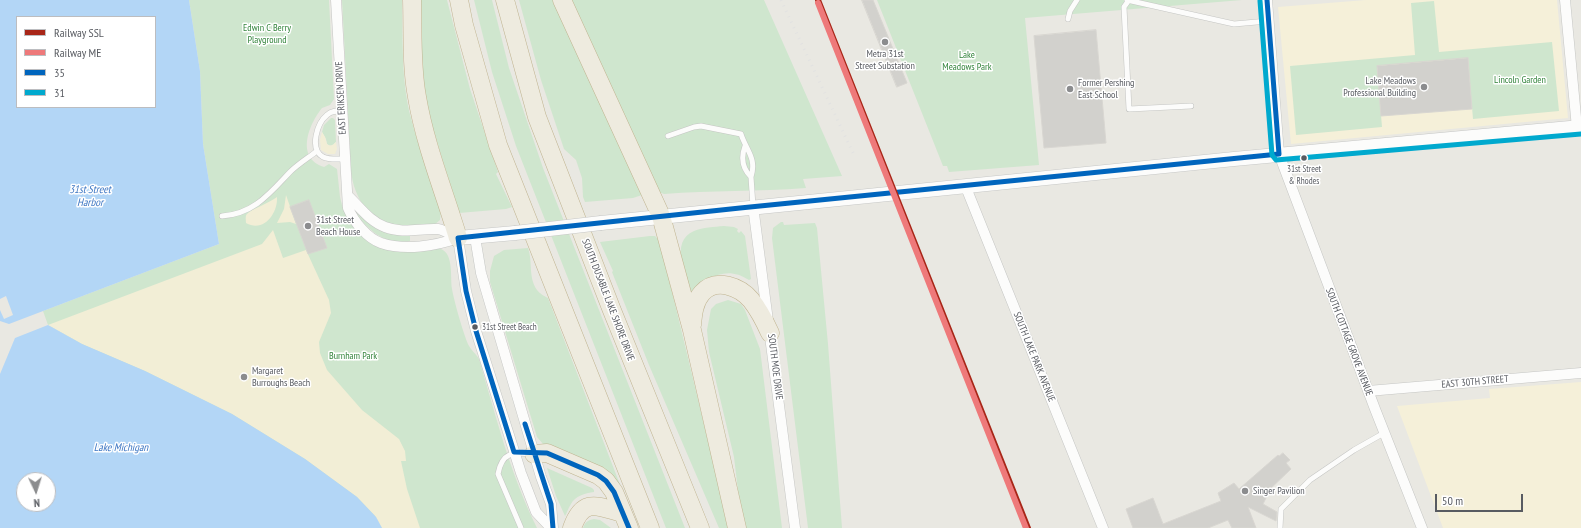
<!DOCTYPE html>
<style>
body{margin:0}
#map{position:relative;width:1581px;height:528px;overflow:hidden;background:#e9e8e2;font-family:"PT Sans Narrow",sans-serif}
canvas{display:block}
.legend{position:absolute;left:16px;top:16px;width:140px;height:92px;box-sizing:border-box;background:#fff;border:1px solid #bcbdc0;margin:0;padding:5px 7px;list-style:none;font-size:12px;color:#585b61}
.legend li{display:flex;align-items:center;gap:8px;height:20px}
.legend b{width:20px;border:1px solid #bcbdc0}
.north{position:absolute;left:16px;top:472px;width:40px;height:40px;box-sizing:border-box;background:#fff;border:1px solid #bcbdc0;border-radius:50%;rotate:176deg;font-size:11px;font-weight:700;line-height:16px;text-align:center;color:#585b61}
.north::after{content:'';display:block;margin:auto;width:14px;height:18px;background:#8b8c8e;clip-path:polygon(50% 0,100% 100%,50% 72%,0 100%)}
.scale{position:absolute;left:1435px;top:494px;width:88px;height:18px;box-sizing:border-box;border:2px solid #585b61;border-top:0;padding-left:5px;font-size:12px;line-height:14px;white-space:nowrap;color:#585b61;-webkit-text-stroke:3px #fff;paint-order:stroke}
</style>
<div id="map">
<canvas width="1581" height="528"></canvas>
<ul class="legend">
<li><b style="height:5px;background:#a82618"></b>Railway SSL</li>
<li><b style="height:5px;background:#ee797a"></b>Railway ME</li>
<li><b style="height:5px;background:#0065bd"></b>35</li>
<li><b style="height:5px;background:#00a9ce"></b>31</li>
</ul>
<div class="north">N</div>
<div class="scale">50 m</div>
</div>
<script>
const c = document.querySelector('canvas').getContext('2d');
c.lineJoin = 'round';
function fillPath(path, color) {
  c.fillStyle = color;
  c.fill(path, 'evenodd');
}
function trace(path, color, width, dash) {
  c.strokeStyle = color;
  c.lineWidth = width;
  c.lineCap = dash ? 'butt' : 'round';
  c.setLineDash(dash || []);
  c.stroke(path);
}
function write(font, color, halo, rows, align = 'center') {
  c.font = font + ' "PT Sans Narrow",sans-serif';
  c.lineWidth = 3;
  c.setLineDash([]);
  c.textBaseline = 'middle';
  c.strokeStyle = halo;
  c.fillStyle = color;
  for (const [text, x, y, turn = 0] of rows) {
    c.save();
    c.translate(x, y);
    c.rotate((+turn || 0) * Math.PI / 180);
    c.textAlign = isNaN(turn) ? turn : align;
    if (halo) c.strokeText(text, 0, 0);
    c.fillText(text, 0, 0);
    c.restore();
  }
}
fillPath(new Path2D(`
 M1366,0H1557L1568,118L1291,144L1278,7Z
 M1581,382V528H1443L1397,406L1490,398L1489,389Z`), '#f5f0d9');
fillPath(new Path2D(`
 M189,0H329L334,99L330,105L322,108C309,124 295,158 324,167L329,164L337,169L340,197L343,209L368,239L441,249C454,254 450,278 452,289C454,301 464,336 469,346C472,351 476,354 479,359C496,416 510,474 537,528H382L376,517L48,325L43,311L219,244L203,144L200,71Z
 M342,0H402C403,39 401,81 411,118C419,150 434,180 441,211L440,220L434,225C423,226 411,228 400,226C370,222 354,199 351,171Z
 M418,0H447L470,89L498,172L496,174L512,207L506,209L459,213L424,100Z
 M474,0H492L509,68L543,168L685,528H666L516,146L492,72Z
 M519,0H553L621,147L642,195L633,198L585,202L583,197L582,178L576,160L564,149L541,80Z
 M568,0H764L842,176L803,179L806,188C758,192 711,190 664,194L659,192Z
 M877,0H1242L1025,18L1039,165L949,172L947,166H943Z
 M1434,1L1439,52L1552,42L1559,111L1473,119L1468,58L1377,66L1382,127L1296,135L1290,66L1415,55L1411,3Z
 M331,118H333L335,120L336,142C333,145 331,147 327,144L326,139L322,132L324,125Z
 M355,209C370,226 387,234 410,236V241C386,247 365,228 354,210Z
 M781,222H783L784,225L815,223L817,228L828,344L842,528H808L772,238L773,228Z
 M724,226L734,227L738,229L737,231L739,233L741,231L745,236L751,279L749,280C726,265 709,277 691,293C686,275 669,242 694,231C703,227 714,227 724,226Z
 M650,236H655L659,240L661,246L729,528H719L649,365L612,272L613,271L600,242Z
 M528,248C533,262 528,277 537,290C539,293 544,296 548,298L624,495L543,444L537,437L490,282V271L494,256L504,250Z
 M728,300L741,304L745,310L760,349L782,528H746L739,499L734,457L709,352L707,330L711,309L716,304Z
 M547,468L592,488L594,490V492C585,493 575,496 571,504C568,508 567,513 565,516L556,496Z
 M594,519L600,520L611,528H583C585,522 588,520 594,519Z`), '#cfe6ce');
fillPath(new Path2D(`
 M322,132L325,137L327,144C331,147 333,145 336,142L337,149L335,154H328L321,150L320,140Z
 M286,195L296,224L290,222L277,223L284,209Z
 M277,197C278,213 264,233 246,223C246,220 245,216 247,214C252,209 269,203 277,197Z
 M273,230L283,258L306,250L329,300L331,313L319,342L320,353L327,370L362,410L399,439L405,451L406,461H401L407,489L420,528H382L376,517L357,497L305,459L232,414L145,371L82,344L48,325L262,244Z`), '#f2eed6');
fillPath(new Path2D(`
 M0,0H189L200,71L203,144L219,244L9,324L0,321ZM17,17H155V107H17Z
 M48,325L82,344L145,371L232,414L305,459L357,497L376,517L382,528H0V374L15,338ZM24,480H48V504H24Z`), '#b3d6f6');
fillPath(new Path2D(`
 M6,296L13,315L4,319L0,310V299Z`), '#e9e8e2');
const building = new Path2D(`
 M862,0H873L907,83L897,87Z
 M1096,30L1106,143L1044,148L1034,36Z
 M1468,58L1472,109L1381,116L1377,66Z
 M309,200L327,248L308,254L290,207Z
 M1283,453L1290,460L1286,463L1291,469L1266,493L1267,496L1263,504L1277,512L1276,521L1248,507L1256,528H1232L1228,520L1208,528H1133L1126,509L1153,498L1163,524L1221,501L1218,493L1234,483L1239,489L1278,455L1279,456Z`);
fillPath(building, '#d2d1cd');
trace(building, '#d8d6d1', 1);
const service = new Path2D(`
 M1127,0L1234,24L1268,21
 M1129,0L1124,7L1129,109L1191,106
 M1068,19L1070,11L1077,0
 M342,111C336,111 331,111 327,115C317,123 309,149 323,157C329,160 338,159 345,159
 M668,136L694,127L701,126L741,134C746,150 757,158 751,177C742,168 741,157 745,146
 M751,177L753,206
 M222,216C254,214 270,193 290,172C298,164 308,158 317,151
 M521,528L498,474C502,452 513,452 532,454
 M1280,528L1281,509L1310,480L1354,450L1384,433`);
const minor = new Path2D(`
 M336,0L348,208C354,222 367,238 381,243C405,251 435,246 458,238
 M1267,0L1279,154L1375,409L1422,528
 M1565,0L1577,128
 M965,185L1103,528
 M348,196C360,207 369,221 385,227C403,234 420,228 438,229C444,230 452,235 458,238
 M753,206L795,528
 M475,237L481,273L541,477L551,504L553,528
 M458,238L466,291L476,331L521,473L536,512L551,528
 M1368,391L1581,373`);
const secondary = new Path2D(`
 M601,223L1234,159L1581,127
 M458,238L515,233`);
const motorway = new Path2D(`
 M412,0C413,32 411,65 417,97C425,145 444,191 458,238
 M459,0L464,25L498,145L650,528
 M505,0L537,117L611,308L700,528
 M562,0L661,216L692,330L737,528
 M692,325C693,314 694,302 702,293C716,277 740,287 751,300C759,310 765,322 770,333
 M534,454L547,453L598,475L606,481L614,492L629,528
 M572,528C583,497 597,506 622,513`);
trace(service, '#c5c6c4', 6);
trace(minor, '#c5c6c4', 11);
trace(secondary, '#c6c7c6', 15);
trace(motorway, '#c0b490', 19);
trace(service, '#fcfcfb', 5);
trace(minor, '#fcfcfb', 10);
trace(secondary, '#fcfcfb', 14);
trace(motorway, '#eeebdf', 18);
trace(new Path2D(`
 M781,0L853,153`), '#e2e2e1', 3, [1, 5]);
const secondaryBridge = new Path2D(`
 M515,233L601,223`);
trace(secondaryBridge, '#c6c7c6', 15, []);
trace(secondaryBridge, '#fcfcfb', 14);
trace(new Path2D(`
 M1267,0L1279,154
 M525,424L551,504L553,528
 M629,528L614,492L606,481L598,475L547,453L514,452L476,331L466,291L458,238L740,208L1279,154`), '#0065bd', 5);
trace(new Path2D(`
 M1260,1L1272,155L1276,160L1581,134`), '#00a9ce', 5);
trace(new Path2D(`
 M818,0L1028,528`), '#a82618', 6);
trace(new Path2D(`
 M818,3L1026,528`), '#ee797a', 6);
for (const [x, y, r, color] of [
 [885,42,4,"#8b8c8e"],
 [1424,87,4,"#8b8c8e"],
 [1070,89,4,"#8b8c8e"],
 [1304,158,3.5,"#585b61"],
 [308,226,4,"#8b8c8e"],
 [475,327,3.5,"#585b61"],
 [244,377,4,"#8b8c8e"],
 [1245,491,4,"#8b8c8e"]
]) {
  const dot = new Path2D();
  dot.arc(x, y, r, 0, 2 * Math.PI);
  c.fillStyle = color;
  c.fill(dot);
  trace(dot, '#fff', 1.5);
}
write('9px', '#585b61', '#fff', [
 ["31st Street",1304,169],
 ["& Rhodes",1304,181],
 ["31st Street Beach",482,327,"left"]
]);
write('10px', '#33843c', '#fff', [
 ["Edwin C Berry",267,28],
 ["Playground",267,40],
 ["Lake",967,55],
 ["Meadows Park",967,67],
 ["Lincoln Garden",1520,80],
 ["Burnham Park",353,356]
]);
write('10px', '#585b61', '#fff', [
 ["Metra 31st",885,54,"center"],
 ["Street Substation",885,66,"center"],
 ["Lake Meadows",1416,81,"right"],
 ["Professional Building",1416,93,"right"],
 ["Former Pershing",1078,83],
 ["East School",1078,95],
 ["31st Street",316,220],
 ["Beach House",316,232],
 ["Margaret",252,371],
 ["Burroughs Beach",252,383],
 ["Singer Pavilion",1253,491]
], 'left');
write('10px', '#585b61', '#fff', [
 ["EAST ERIKSEN DRIVE",341,98,-93],
 ["SOUTH DUSABLE LAKE SHORE DRIVE",608,300,69],
 ["SOUTH COTTAGE GROVE AVENUE",1349,342,69],
 ["SOUTH LAKE PARK AVENUE",1034,357,68],
 ["SOUTH MOE DRIVE",775,367,83],
 ["EAST 30TH STREET",1475,382,-5]
]);
write('italic 11px', '#3e77c3', '#fff', [
 ["31st Street",90,190],
 ["Harbor",90,203],
 ["Lake Michigan",121,448]
]);
</script>
